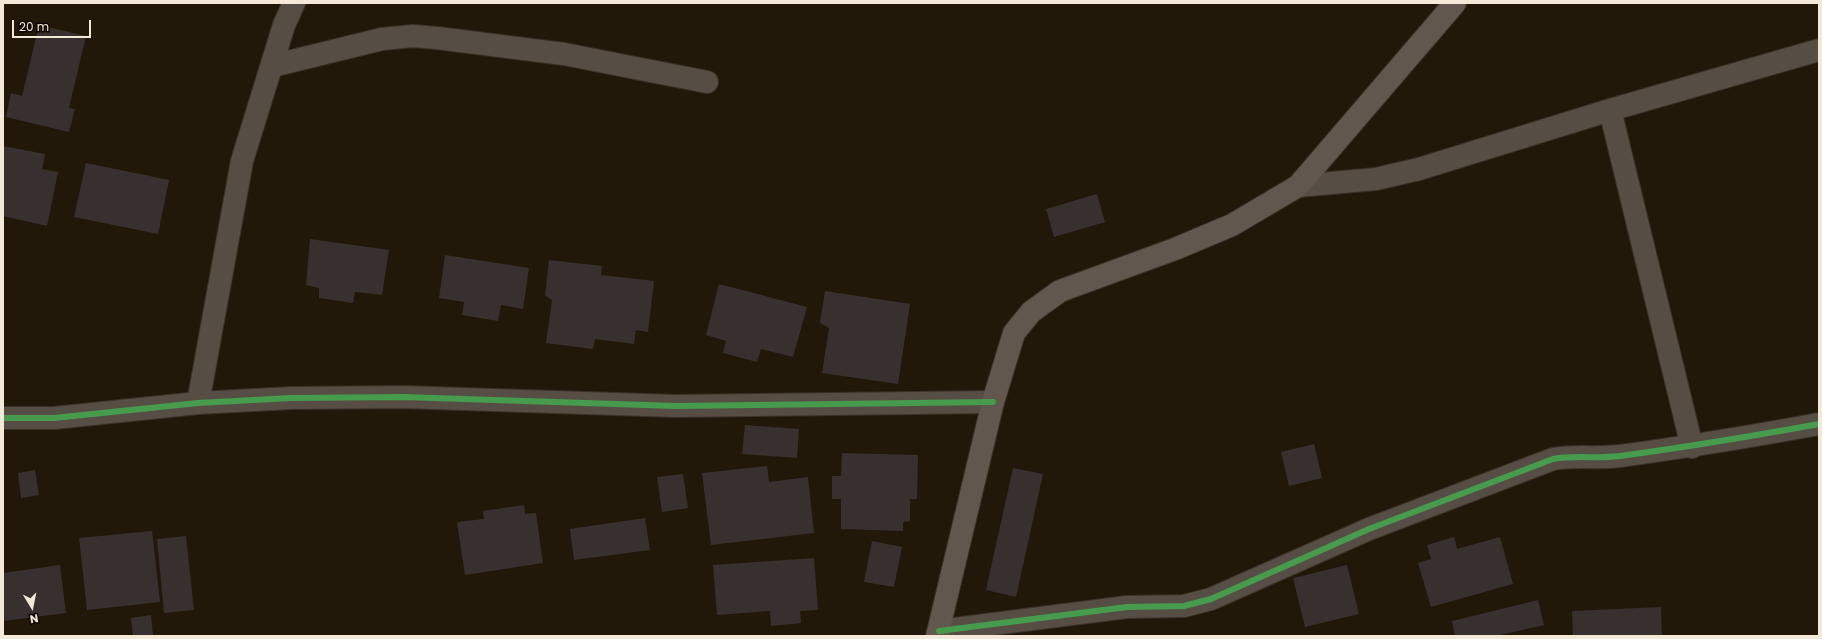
<!DOCTYPE html>
<style>
body{margin:0}
#map{position:relative;width:1822px;height:639px;overflow:hidden;background:#22180a;font-family:Poppins,sans-serif}
canvas{display:block}
.frame{position:absolute;inset:0;border:4px solid #f4e8d9;pointer-events:none}
.north{position:absolute;left:12px;top:587px;width:40px;height:40px;-webkit-text-stroke:3px #0e0701;paint-order:stroke;rotate:170deg;font-size:11px;font-weight:700;line-height:16px;text-align:center;color:#f4e8d9}
.north::after{content:'';display:block;margin:auto;width:14px;height:18px;background:#f4e8d9;clip-path:polygon(50% 0,100% 100%,50% 72%,0 100%)}
.scale{position:absolute;left:12px;top:20px;width:79px;height:18px;box-sizing:border-box;border:2px solid #f4e8d9;border-top:0;padding-left:5px;font-size:12px;line-height:14px;white-space:nowrap;color:#f4e8d9;-webkit-text-stroke:3px #0e0701;paint-order:stroke}
</style>
<div id="map">
<canvas width="1822" height="639"></canvas>
<div class="frame"></div>
<div class="north">N</div>
<div class="scale">20 m</div>
</div>
<script>
const c = document.querySelector('canvas').getContext('2d');
c.lineJoin = 'round';
function fillPath(path, color) {
  c.fillStyle = color;
  c.fill(path, 'evenodd');
}
function trace(path, color, width, dash) {
  c.strokeStyle = color;
  c.lineWidth = width;
  c.lineCap = dash ? 'butt' : 'round';
  c.setLineDash(dash || []);
  c.stroke(path);
}
fillPath(new Path2D(`
 M39,25L86,36L69,108L75,109L69,132L6,117L11,93L22,96Z
 M3,146L45,154L42,169L58,172L47,226L3,216Z
 M86,163L169,180L158,234L74,217Z
 M1097,194L1105,222L1054,237L1046,209Z
 M310,239L389,250L382,295L355,292L353,303L319,298V288L306,285Z
 M445,255L529,268L523,309L501,305L498,321L462,315L464,302L439,298Z
 M549,260L602,266L601,275L654,281L648,332L636,330L634,344L595,339L593,349L546,343L552,300L545,295Z
 M719,284L807,307L793,357L761,349L757,362L723,353L726,341L706,335Z
 M825,291L910,304L898,384L822,373L829,328L820,323Z
 M745,425L799,429L797,458L742,454Z
 M1314,444L1322,478L1289,486L1281,452Z
 M842,453L918,455L917,499H910V521L903,522V531L841,529V499H832V476H841Z
 M767,466L769,482L808,477L814,533L711,545L702,473Z
 M1013,468L1043,474L1016,597L986,590Z
 M35,470L39,495L21,498L18,473Z
 M683,474L688,508L662,512L657,477Z
 M524,505L525,514L536,513L543,563L465,575L457,522L484,519L483,511Z
 M645,518L650,550L574,560L570,529Z
 M152,531L160,602L87,610L79,538Z
 M186,536L194,610L164,613L157,539Z
 M1454,537L1457,549L1500,537L1513,584L1431,607L1418,563L1431,559L1427,545Z
 M872,541L902,547L894,587L864,582Z
 M814,558L818,610L800,611L801,623L771,626L770,611L717,615L713,565Z
 M60,565L66,613L3,621V573Z
 M1347,565L1359,614L1305,627L1293,578Z
 M1538,600L1544,625L1496,636H1455L1452,621Z
 M1661,607L1662,636H1573L1572,611Z
 M151,615L153,636H133L131,618Z`), '#38302e');
const street = new Path2D(`
 M272,66L382,39L413,36L437,38L564,54L707,82
 M1610,110L1692,447
 M1298,186L1376,179L1419,169L1610,110L1819,50
 M198,403L242,161L284,25L294,3
 M3,418H54L198,403L291,398L403,397L676,406L993,402
 M939,631L1127,607L1184,606L1211,599L1369,529L1553,459C1575,455 1597,459 1620,456C1687,447 1753,436 1819,424`);
const secondary = new Path2D(`
 M937,636L993,402L1014,333L1031,312L1060,291L1175,249L1232,225L1298,186L1455,3`);
trace(street, '#3a3229', 24);
trace(secondary, '#3a3229', 24);
trace(street, '#564e45', 22);
trace(secondary, '#61574f', 22);
trace(new Path2D(`
 M3,418H54L198,403L291,398L403,397L676,406L993,402
 M939,631L1127,607L1184,606L1211,599L1369,529L1553,459C1575,455 1597,459 1620,456C1687,447 1753,436 1819,424`), '#469c4c', 6);
</script>
